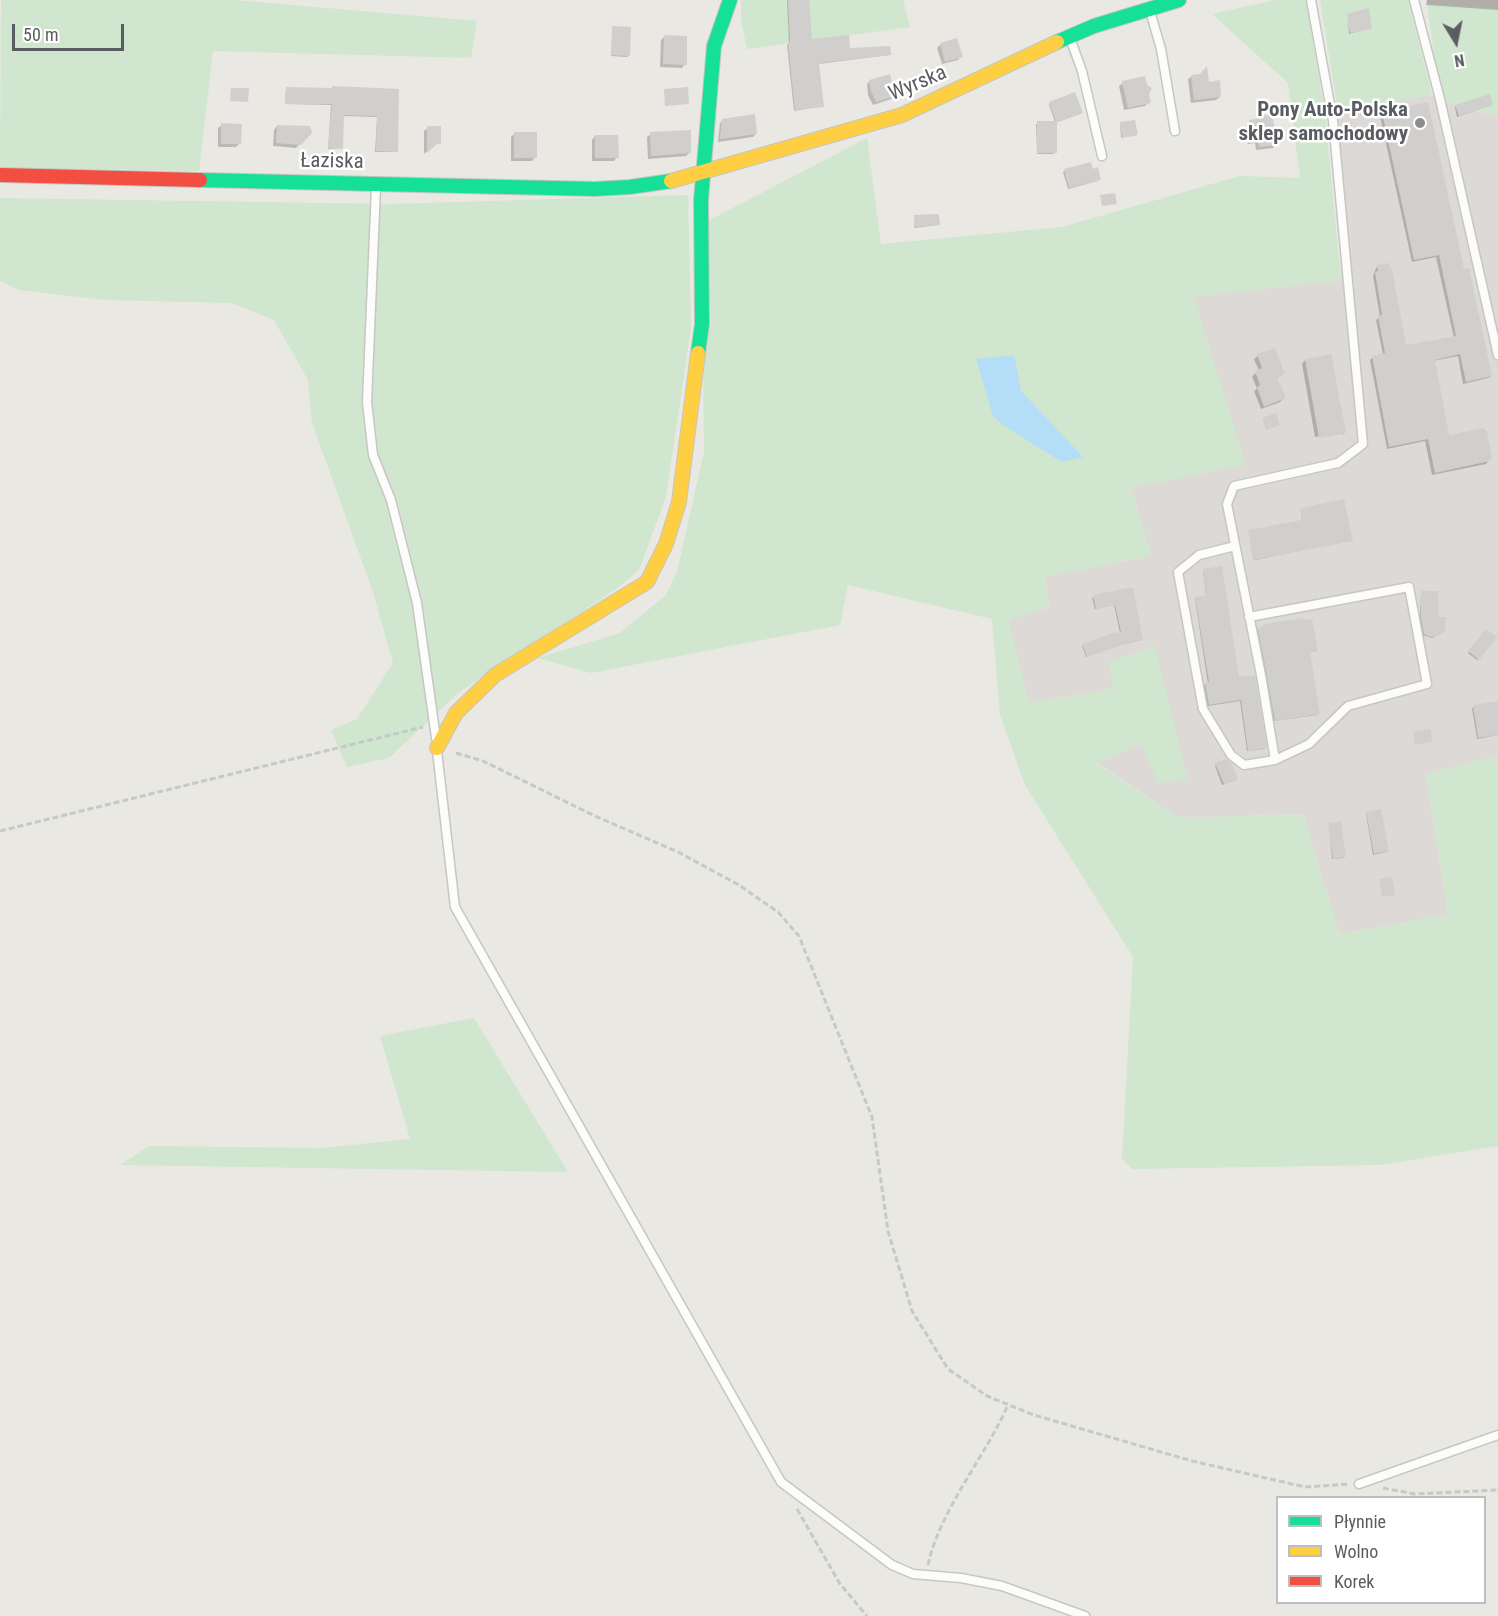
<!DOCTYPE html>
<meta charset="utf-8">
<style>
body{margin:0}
#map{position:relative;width:1498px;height:1616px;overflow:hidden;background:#e9e8e3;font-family:"Roboto Condensed",sans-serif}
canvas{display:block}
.legend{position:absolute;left:1276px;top:1496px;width:210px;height:108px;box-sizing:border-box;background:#fff;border:2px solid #bdbec0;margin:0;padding:8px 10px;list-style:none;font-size:18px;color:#595d61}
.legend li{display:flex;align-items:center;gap:12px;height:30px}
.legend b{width:30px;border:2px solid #bdbec0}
.north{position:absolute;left:1426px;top:12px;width:60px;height:60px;-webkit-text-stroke:4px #fff;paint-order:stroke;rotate:170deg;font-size:16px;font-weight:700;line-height:24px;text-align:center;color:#595d61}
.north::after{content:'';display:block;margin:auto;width:21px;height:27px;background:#595d61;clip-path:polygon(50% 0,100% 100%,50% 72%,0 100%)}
.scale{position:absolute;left:12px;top:24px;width:112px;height:27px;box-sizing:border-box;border:3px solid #595d61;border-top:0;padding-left:8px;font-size:18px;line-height:21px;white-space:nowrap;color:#595d61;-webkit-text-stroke:4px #fff;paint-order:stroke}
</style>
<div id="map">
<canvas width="1498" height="1616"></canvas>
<ul class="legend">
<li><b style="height:8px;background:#16e098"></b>Płynnie</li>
<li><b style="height:8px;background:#ffcf43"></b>Wolno</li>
<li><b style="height:8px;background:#f24e42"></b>Korek</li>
</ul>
<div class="north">N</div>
<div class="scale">50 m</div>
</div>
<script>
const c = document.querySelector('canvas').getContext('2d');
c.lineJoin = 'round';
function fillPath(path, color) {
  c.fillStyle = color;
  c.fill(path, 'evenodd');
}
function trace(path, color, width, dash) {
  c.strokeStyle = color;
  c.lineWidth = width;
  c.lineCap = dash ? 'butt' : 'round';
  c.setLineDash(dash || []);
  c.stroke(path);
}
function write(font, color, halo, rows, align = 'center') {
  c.font = font + ' "Roboto Condensed",sans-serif';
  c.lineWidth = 5;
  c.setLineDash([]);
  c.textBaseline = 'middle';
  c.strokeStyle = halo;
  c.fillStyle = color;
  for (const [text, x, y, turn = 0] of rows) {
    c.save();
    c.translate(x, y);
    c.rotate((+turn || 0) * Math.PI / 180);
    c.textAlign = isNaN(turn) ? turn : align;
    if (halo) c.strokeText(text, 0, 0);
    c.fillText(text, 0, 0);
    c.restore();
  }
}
fillPath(new Path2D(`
 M1427,0H1498V9L1427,4Z
 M1432,95L1485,114L1498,115V756L1426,774L1448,915L1339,934L1303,814L1179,818L1097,763L1141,744L1187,779L1113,689L1029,703L1008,620L1049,607L1045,576L1151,556L1131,488L1193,297L1341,280L1338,111Z`), '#dcd9d6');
fillPath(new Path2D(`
 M1,0H235L477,21L471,58L213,51L199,171L0,168Z
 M741,0H903L910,27L747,49L741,21Z
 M1275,0H1306L1325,114L1341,280L1194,297L1246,465L1131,488L1151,556L1045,576L1049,607L1008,620L1029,703L1113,689L1109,662L1155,645L1187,779L1158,783L1141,744L1097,764L1179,818L1303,814L1339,934L1448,915L1426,774L1498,756V1146L1380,1165L1132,1169L1122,1159L1133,957L1025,785L1000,715L992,619L848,585L840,625L591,673L538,658L620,633L666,595L677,572L704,452L702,224L867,138L881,244L1062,227L1240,176L1300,178L1288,83L1212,14Z
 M1320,0H1408L1432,95L1338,111Z
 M1427,4L1498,9V115L1485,114L1440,99Z
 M688,195L691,328L666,497L639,570L615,590L459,692L389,758L347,767L331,730L357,719L393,663L373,592L312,423L308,380L274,320L232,303L105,300L19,290L0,281V198L391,204Z
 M474,1018L568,1172L120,1165L149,1146L322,1148L410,1139L380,1036Z`), '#d1e6ce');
fillPath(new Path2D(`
 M1014,355L1021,391L1083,457L1062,462L1006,427L993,416L976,359Z`), '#b4def7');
fillPath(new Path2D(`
 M787,0H808L810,41L889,55L818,64L822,106L794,111L787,45L789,43Z
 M1427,0H1498V10L1426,5Z
 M1348,15L1370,28L1349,34Z
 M613,27L629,55L627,57L611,56Z
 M664,37L685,64L682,68L660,67L661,40Z
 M941,44L961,56L958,60L942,64L937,48Z
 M1192,76L1220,97L1216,100L1191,103L1188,79Z
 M870,81L895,96L891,99L873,105L868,95L867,84Z
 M1123,83L1147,93L1149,102L1145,106L1124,110L1119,86Z
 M286,89L397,90V152H375L377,117L342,116V148L328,149L331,105L285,104Z
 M1050,103L1080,114L1055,123L1054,154H1037L1036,124L1055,122L1049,105Z
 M1492,105L1457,117L1455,108L1456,106Z
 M1383,113L1463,271L1491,376L1488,378L1463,384L1458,356L1433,361L1447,437L1489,460L1486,464L1432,475L1425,441L1387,449L1370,360L1373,357L1383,355L1376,320L1380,317L1373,276L1377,266L1404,347L1454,338L1436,257L1412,262L1380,116Z
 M1257,118L1276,144L1273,148L1256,150L1255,143L1248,144L1246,125Z
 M723,120L756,134L753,137L718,142L720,123Z
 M1120,124L1136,135L1121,138Z
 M222,125L239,144L236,147H218V128Z
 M277,126L310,132L296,148L273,146L274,130Z
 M428,128H439V143L438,145V141L424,154V131Z
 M515,133L535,157L532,161H511V137Z
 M651,134L689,153L686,156L648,159L647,137Z
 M595,136L617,157L614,161H592V140Z
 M1065,170L1098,181L1068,189L1063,172Z
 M915,217L938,225L914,228Z
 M1258,356L1283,374L1276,378L1284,398L1280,402L1261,409L1254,391L1257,389L1252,376L1259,371L1254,359Z
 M1305,360L1344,433L1342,435V432L1315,437L1302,364Z
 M1301,510L1351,540L1255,560L1250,531L1302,522Z
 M1203,570L1238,679L1265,748L1264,749L1247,751L1240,701L1208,706L1204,685L1208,684L1195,599L1206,596Z
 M1131,589L1142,640L1123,644L1086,657L1082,646L1083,645L1120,633L1114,605L1095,609L1092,598Z
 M1421,593L1438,619L1440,634L1432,638L1423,635L1420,620Z
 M1264,625L1316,651L1308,653L1318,714L1317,715L1274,721L1258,630L1263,628Z
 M1487,631L1495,638L1477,660L1468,653Z
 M1498,703V735L1477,739L1472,708Z
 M1216,765L1235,780L1222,785L1215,766Z
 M1367,813L1388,851L1386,852L1373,855L1366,814Z
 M1329,824L1345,856L1343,858L1332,859Z`), '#0003');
fillPath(new Path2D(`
 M788,0H809L812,39L849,35L850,48L890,46L891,55L819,63L824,107L795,110L788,42H790Z
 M1369,8L1372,29L1350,33L1347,14Z
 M612,26L631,27L630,56L611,55Z
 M664,35L687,36V65L663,64Z
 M957,38L963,57L945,62L940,43Z
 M1207,66L1209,82L1220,80L1221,97L1194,100L1191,75L1200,74Z
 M890,74L896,96L876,102L871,91L869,80Z
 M1145,76L1147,85L1152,88L1149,94L1151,103L1128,108L1122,81Z
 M332,86L399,89L398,152L376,151L377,116L344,115L343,149L328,148L332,104H285L286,87L332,88Z
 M688,87L689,104L665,106L664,89Z
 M231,88H249L248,102L230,101Z
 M1075,92L1083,113L1057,122V153H1037V121H1056L1049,102Z
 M1490,94L1493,105L1459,116L1455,105Z
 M1428,102L1464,269L1469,268L1492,376L1466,382L1460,354L1435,360L1449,435L1483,428L1487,432L1492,457L1490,461L1435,473L1428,439L1389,447L1372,356L1385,353L1378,316L1382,315L1375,272L1378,271L1377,265L1389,263L1390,269H1392L1406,345L1456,336L1439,255L1414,260L1382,112Z
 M755,114L757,134L720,139L722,119Z
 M1272,115L1278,145L1259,147V140L1251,141L1249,120L1256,119V116Z
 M1135,120L1138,135L1122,138L1120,122Z
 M221,123L242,124L241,144H221Z
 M277,125L310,126L312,133L301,145L276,143Z
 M427,126H441V144H437L427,153Z
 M691,130V153L651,156L650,132Z
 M514,132H537V158H514Z
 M595,135H618L619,158H595Z
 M1091,162L1093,169L1098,167L1101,180L1069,188L1064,169Z
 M1115,193L1117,204L1102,206L1100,195Z
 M939,214L940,225L915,227L914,215Z
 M1275,348L1285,374L1277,377L1286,398L1264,407L1257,387L1260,385L1255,371L1262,368L1257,354Z
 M1331,354L1346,433L1319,438L1305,359Z
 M1276,413L1280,425L1266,430L1262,418Z
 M1344,499L1353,541L1253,560L1248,530L1302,520L1300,508Z
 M1222,566L1239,677L1255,675L1267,748L1248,751L1241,700L1209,705L1205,683L1209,682L1195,597L1206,595L1203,569Z
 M1133,587L1143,640L1126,643L1087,657L1082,644L1113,633L1121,632L1115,605L1096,609L1093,595Z
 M1421,591H1438L1439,617H1446L1445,631L1439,636L1430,637L1424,634L1421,618Z
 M1304,618L1305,620L1312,619L1318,651L1310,652L1320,714L1275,721L1258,628L1264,627V624Z
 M1486,629L1497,637L1479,660L1468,651Z
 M1498,701V735L1478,738L1473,705Z
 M1431,729L1432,742L1415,745L1413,732Z
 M1226,759L1232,764L1238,779L1224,784L1215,763Z
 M1381,809L1389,851L1374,854L1366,812Z
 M1341,821L1346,857L1333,859L1328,823Z
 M1392,877L1395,895L1382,897L1379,879Z`), '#d1cfcd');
const lane = new Path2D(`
 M1414,0L1440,99L1498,355
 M1150,11L1161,49L1175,131
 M1070,38L1082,71L1102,156
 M376,187L367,402L373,455L391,500L417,603L436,738
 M1235,546L1199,555L1178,572L1203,709L1231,755L1244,765L1275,760
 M1249,617L1409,587L1427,684L1348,706L1309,744L1275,760L1261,675L1227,504L1234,486L1338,463L1363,444L1333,121L1311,0
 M437,751L455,907L781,1482L892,1565L913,1574L961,1578L1002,1586L1085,1616
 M1359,1484L1498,1435`);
const fast = new Path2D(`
 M1057,42L1094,26L1179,0
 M200,180L595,189L630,187L671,181
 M698,353L702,324L701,200L714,46L730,0`);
const slow = new Path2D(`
 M671,181L902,115L1057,42
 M437,748L456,713L495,675L647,582L666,544L679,502L698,353`);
const jam = new Path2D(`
 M0,175L200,180`);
trace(lane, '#c6c6c5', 11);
trace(fast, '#c5c5c3', 16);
trace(slow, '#c5c5c3', 16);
trace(jam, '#c5c5c3', 16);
trace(new Path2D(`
 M456,753L483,761L595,816L678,852L739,885L778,912L799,936L872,1117L888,1231L912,1311L948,1369L987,1396L1034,1415L1192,1461L1305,1487L1350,1484
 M0,831L423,727
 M1383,1488L1415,1494L1498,1490
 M797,1509L840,1584L867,1616
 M928,1565C940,1510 985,1457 1008,1405`), '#c4cac7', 3, [6, 3]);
trace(lane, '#fcfcfb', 8);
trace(fast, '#16e098', 14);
trace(slow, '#ffcf43', 14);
trace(jam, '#f24e42', 14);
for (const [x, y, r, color] of [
 [1420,123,6,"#8b8e8e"]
]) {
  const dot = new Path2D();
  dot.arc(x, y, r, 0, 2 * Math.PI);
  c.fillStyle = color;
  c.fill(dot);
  trace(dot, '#fff', 2);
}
write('21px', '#595d61', '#fff', [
 ["Wyrska",918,84,-23],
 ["Łaziska",332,162,1]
]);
write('bold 21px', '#595d61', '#fff', [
 ["Pony Auto-Polska",1408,111],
 ["sklep samochodowy",1408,135]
], 'right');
</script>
